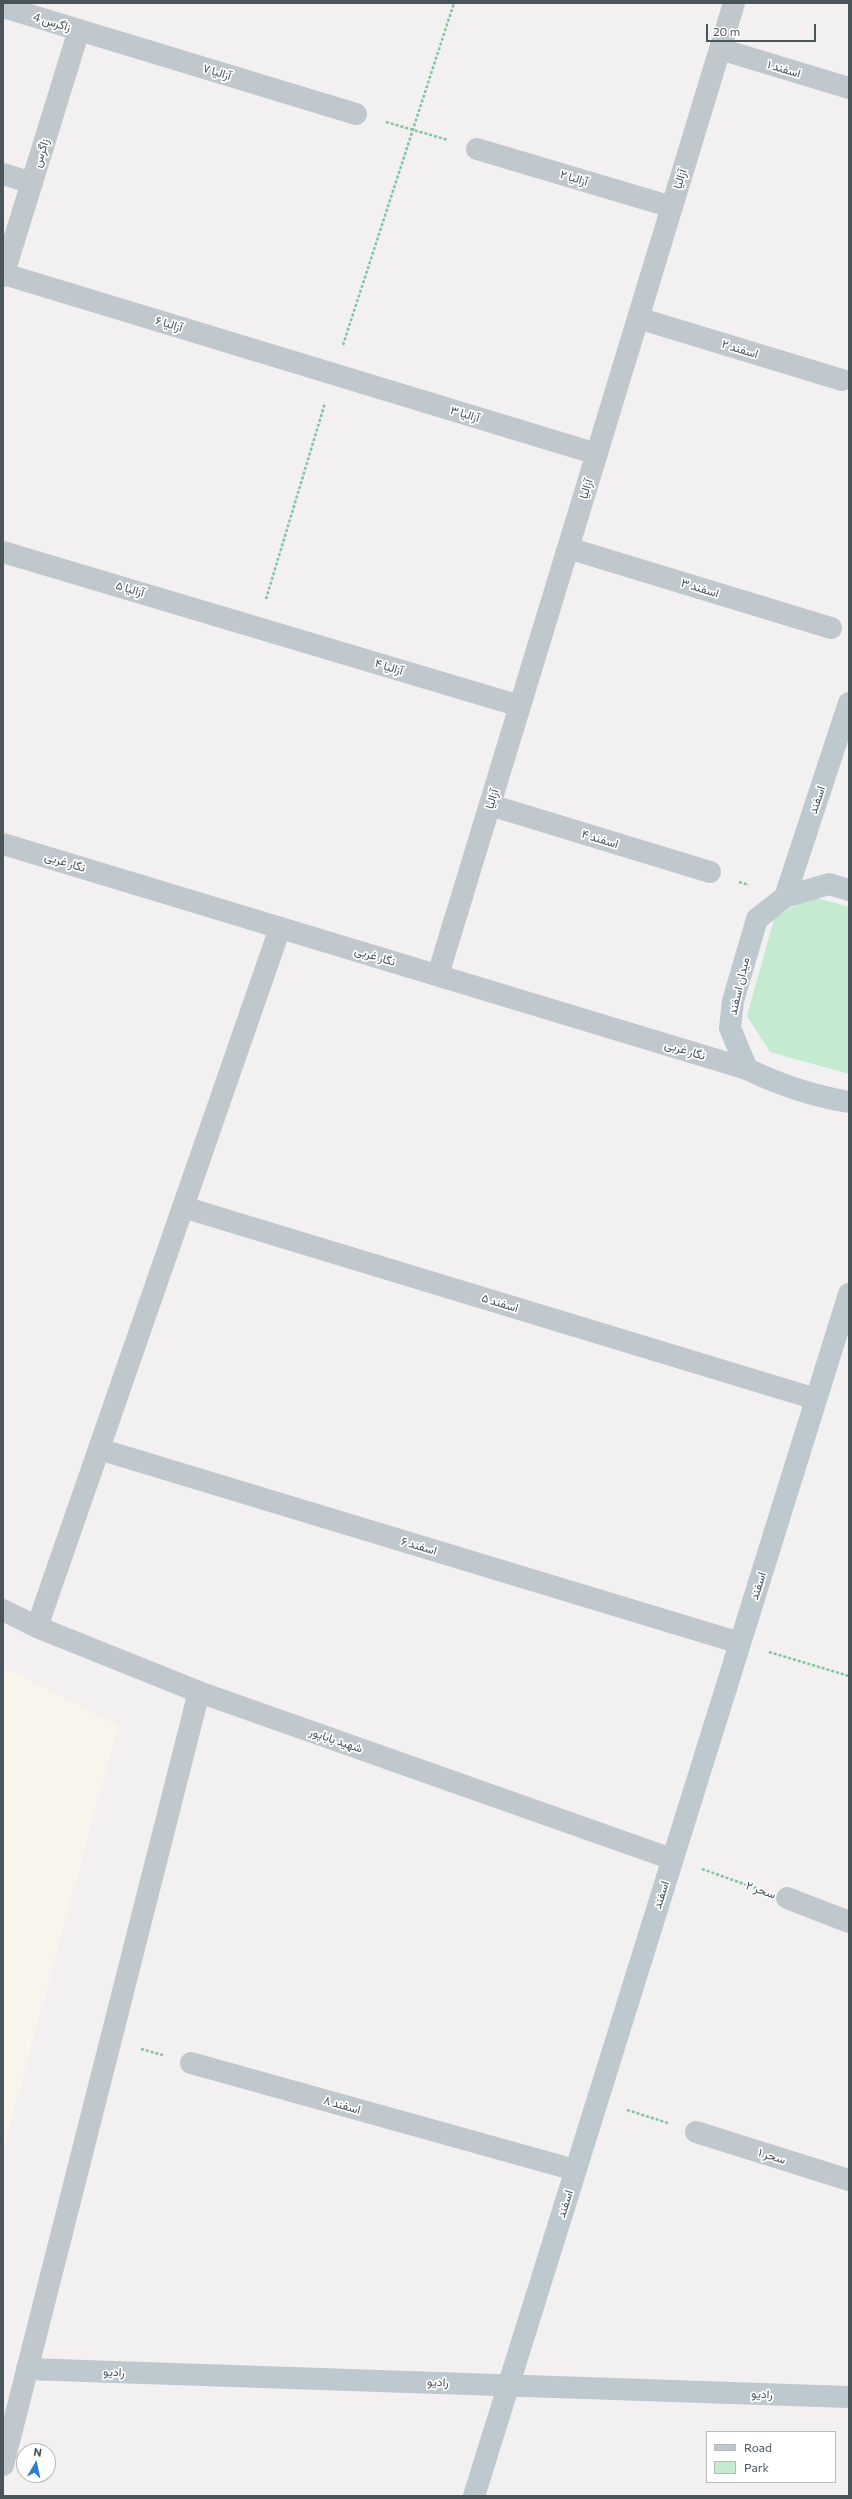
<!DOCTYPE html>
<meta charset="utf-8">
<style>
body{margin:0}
#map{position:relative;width:852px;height:2499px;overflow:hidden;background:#f2f0f1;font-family:Commissioner,sans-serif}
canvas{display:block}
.frame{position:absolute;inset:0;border:4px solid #4a555b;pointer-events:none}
.legend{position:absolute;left:706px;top:2431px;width:130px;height:52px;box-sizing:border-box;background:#fff;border:1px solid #b7bbbd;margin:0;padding:5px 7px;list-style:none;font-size:12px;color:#4a555b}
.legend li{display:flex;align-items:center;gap:8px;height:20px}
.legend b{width:20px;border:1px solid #b7bbbd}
.north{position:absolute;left:16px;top:2443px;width:40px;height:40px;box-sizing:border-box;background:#fff;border:1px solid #b7bbbd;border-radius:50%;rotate:9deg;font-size:11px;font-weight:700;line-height:16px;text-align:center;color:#4a555b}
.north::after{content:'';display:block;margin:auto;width:14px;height:18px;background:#2e80ce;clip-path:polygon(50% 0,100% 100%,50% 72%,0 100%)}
.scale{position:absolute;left:706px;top:24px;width:110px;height:18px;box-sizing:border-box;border:2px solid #4a555b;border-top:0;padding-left:5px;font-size:12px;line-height:14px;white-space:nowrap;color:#4a555b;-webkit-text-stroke:3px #fff;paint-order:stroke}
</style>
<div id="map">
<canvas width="852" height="2499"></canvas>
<div class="frame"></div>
<ul class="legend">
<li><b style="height:5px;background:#bec8cf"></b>Road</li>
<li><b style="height:11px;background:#c4ead0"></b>Park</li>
</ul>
<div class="north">N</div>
<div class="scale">20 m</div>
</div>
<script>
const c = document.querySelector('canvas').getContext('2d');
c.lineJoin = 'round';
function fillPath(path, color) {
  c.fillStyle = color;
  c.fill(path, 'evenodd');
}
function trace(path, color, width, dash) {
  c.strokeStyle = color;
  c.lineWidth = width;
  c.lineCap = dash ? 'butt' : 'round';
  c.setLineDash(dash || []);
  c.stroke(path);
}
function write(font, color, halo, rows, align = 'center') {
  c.font = font + ' Commissioner,Vazirmatn,sans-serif';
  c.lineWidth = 3.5;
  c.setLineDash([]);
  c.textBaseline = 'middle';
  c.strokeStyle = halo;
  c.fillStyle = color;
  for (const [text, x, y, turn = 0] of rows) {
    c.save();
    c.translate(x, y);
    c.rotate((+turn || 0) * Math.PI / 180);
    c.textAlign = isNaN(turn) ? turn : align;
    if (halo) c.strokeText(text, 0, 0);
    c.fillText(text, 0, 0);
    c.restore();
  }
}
fillPath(new Path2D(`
 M3,1667L118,1726L3,2150Z`), '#faf5ec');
fillPath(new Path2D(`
 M810,896L849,907V1074L770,1052L747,1016L774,919Z`), '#c4ead0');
trace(new Path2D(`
 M386,122L448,140
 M343,345L454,3
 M266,599L325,403
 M739,882L749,885
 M769,1652L849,1676
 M702,1869L758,1889
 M141,2049L163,2055
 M627,2110L668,2123`), '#80c59e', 2.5, [3, 2]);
trace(new Path2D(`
 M3,7L356,114
 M720,49L849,88
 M477,149L672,207
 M3,174L32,183
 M4,274L597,454
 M3,276L79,30
 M638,318L842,380
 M568,548L831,628
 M3,552L520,706
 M490,805L710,872
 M3,844L747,1069
 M438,975L734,3
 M183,1207L816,1399
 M99,1449L740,1643
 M3,1610L37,1627L199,1692L672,1859
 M37,1627L280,928
 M787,1898L849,1922
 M191,2063L575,2170
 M696,2132L849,2180
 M3,2465L199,1692`), '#c0c8cd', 22);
trace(new Path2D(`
 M849,890L829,884L785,897L757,919L733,1001L730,1028L747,1069C780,1085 813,1096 849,1102
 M785,897L849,703
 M27,2369L849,2397
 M474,2496L849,1294`), '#bec8cf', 22);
write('12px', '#4a555b', '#fff', [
 ["زاگرس 4",52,22,17],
 ["اسفند ۱",784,69,17],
 ["آزالیا ۷",217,72,17],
 ["زاگرس",41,153,-73],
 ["آزالیا ۲",574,178,17],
 ["آزالیا",680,179,-73],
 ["آزالیا ۶",169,324,17],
 ["اسفند ۲",740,349,17],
 ["آزالیا ۳",465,414,17],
 ["آزالیا",586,489,-73],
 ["اسفند ۳",700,588,17],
 ["آزالیا ۵",130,589,16],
 ["آزالیا ۴",389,667,17],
 ["آزالیا",492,799,-73],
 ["اسفند",817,800,-72],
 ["اسفند ۴",600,839,17],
 ["نگار غربی",65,862,17],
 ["نگار غربی",375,956,17],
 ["میدان اسفند",739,986,-77],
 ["نگار غربی",685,1050,17],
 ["اسفند ۵",500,1303,17],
 ["اسفند ۶",419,1546,17],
 ["اسفند",758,1586,-73],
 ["شهید باباپور",336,1740,19],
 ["سحر ۲",761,1890,19],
 ["اسفند",661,1895,-73],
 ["اسفند ۸",342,2105,16],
 ["سحر ۱",772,2156,17],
 ["اسفند",565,2204,-73],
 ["رادیو",114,2372,2],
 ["رادیو",438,2382,2],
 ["رادیو",762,2394,2]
]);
</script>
